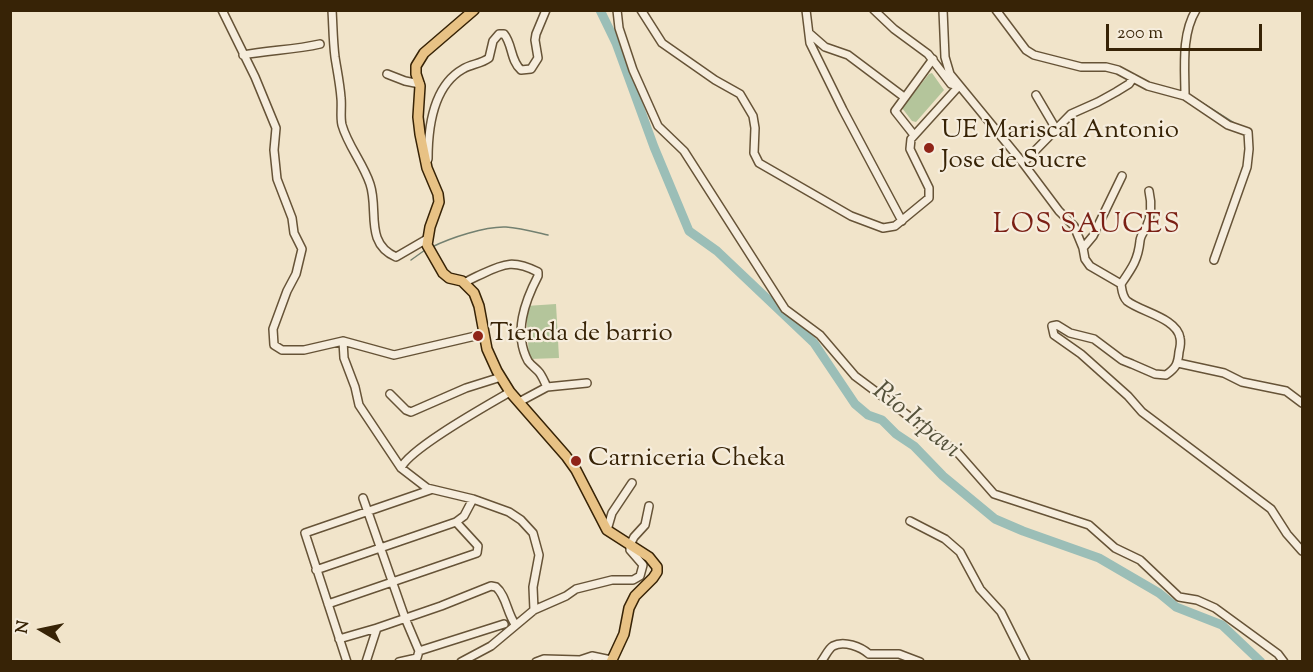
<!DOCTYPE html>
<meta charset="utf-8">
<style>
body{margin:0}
#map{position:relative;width:1313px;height:672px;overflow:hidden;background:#f1e4ca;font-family:"Sorts Mill Goudy",serif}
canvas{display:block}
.frame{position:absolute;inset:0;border:12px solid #372306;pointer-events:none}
.north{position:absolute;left:12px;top:600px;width:60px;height:60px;-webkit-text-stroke:4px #f6eddd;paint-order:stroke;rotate:279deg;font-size:16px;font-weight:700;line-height:24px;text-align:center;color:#372306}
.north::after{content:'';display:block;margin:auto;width:21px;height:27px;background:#372306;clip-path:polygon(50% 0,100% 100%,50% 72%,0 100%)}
.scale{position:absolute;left:1106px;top:24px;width:156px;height:27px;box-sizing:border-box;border:3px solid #372306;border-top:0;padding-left:8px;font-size:18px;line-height:21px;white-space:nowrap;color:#372306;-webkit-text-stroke:4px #f6eddd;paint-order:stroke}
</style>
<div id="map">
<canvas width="1313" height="672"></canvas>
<div class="frame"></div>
<div class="north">N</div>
<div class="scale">200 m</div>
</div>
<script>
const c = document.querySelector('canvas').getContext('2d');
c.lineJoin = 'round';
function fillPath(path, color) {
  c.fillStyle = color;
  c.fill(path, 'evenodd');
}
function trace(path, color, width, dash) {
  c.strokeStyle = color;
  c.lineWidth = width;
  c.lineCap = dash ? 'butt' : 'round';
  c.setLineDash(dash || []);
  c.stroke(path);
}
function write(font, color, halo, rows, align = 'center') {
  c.font = font + ' "Sorts Mill Goudy",serif';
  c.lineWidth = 4.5;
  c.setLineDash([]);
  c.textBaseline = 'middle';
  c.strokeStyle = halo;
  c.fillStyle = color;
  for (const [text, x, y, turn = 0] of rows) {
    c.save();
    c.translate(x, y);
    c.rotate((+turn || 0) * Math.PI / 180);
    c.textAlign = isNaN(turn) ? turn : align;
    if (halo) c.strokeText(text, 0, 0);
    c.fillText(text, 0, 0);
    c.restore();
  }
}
fillPath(new Path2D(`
 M932,73L944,90L916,122L912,121L902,108L929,74Z
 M556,304L559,358L529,359L526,306Z`), '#b4c59b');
trace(new Path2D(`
 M1193,97L1234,123
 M432,247C450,238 486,226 506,227C520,228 535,232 548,235
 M411,260L425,250`), '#738070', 1.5);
trace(new Path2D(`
 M600,10L616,43L654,147L689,231L717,251L814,343L855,404L868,415L882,420L896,434L914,446L943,476L995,519L1023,531L1099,558L1159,593L1176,607L1222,625L1261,662`), '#9bbeb7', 9);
const minor = new Path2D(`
 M222,10L255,77L276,128L274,150L277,179L292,218L294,233L302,249L296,274L287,291L273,329L274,345L282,350H304L343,341L394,355L484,334
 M332,10C333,26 333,41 335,57C337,70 340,84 341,98C342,107 340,117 342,125C348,146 363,163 370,184C379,210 364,243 396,257L427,239
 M617,10L619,28L633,70L658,126L684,151L785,309L820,335L855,376L958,453L994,494L1089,525L1115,548L1140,560L1179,597L1197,600L1215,608L1278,654L1284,662
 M641,10L662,43L715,80L740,94L753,116L755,128L754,153L759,163L851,216L883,228L895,226L929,198V188L910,149L911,139L959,86
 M806,10L810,43L843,110L902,221
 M874,10L894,29L928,54L951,84L959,86
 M943,10L945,57L950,74L1023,163L1059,211L1074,226L1083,248L1085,259L1090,266L1121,284
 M996,10L1026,50L1034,55L1081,67H1106L1118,70L1148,86L1185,96L1228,125L1248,132L1249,149L1247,167L1214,260
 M809,33L825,47L848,55L904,97
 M243,55C269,50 294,50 320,44
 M387,74L405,81L420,84
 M1036,95L1056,129
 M1185,96C1185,68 1181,35 1196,10
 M914,135L895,111L933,59
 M428,159C428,127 433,86 463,69C471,64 481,64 489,58L493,41L499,34H504C513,45 510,60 521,70L531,69L538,58L535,40L536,34L546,10
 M1023,163L1071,114L1098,102L1116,92L1129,84L1133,78
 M1149,191C1152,204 1152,215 1146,228C1144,231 1140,237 1140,241C1138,260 1132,268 1121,284C1122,290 1122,296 1127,301C1141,312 1177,318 1180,338C1181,342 1180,348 1179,352C1178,364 1176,368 1166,375L1155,374L1132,364L1122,360L1094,339L1070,333L1057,325L1052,326L1054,335L1081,354L1128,396L1142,412L1271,509L1287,534L1302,551
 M1083,248L1093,236L1122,176
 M465,283C470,279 476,277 482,274C505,263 514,260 538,272V276C525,301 513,333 528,361C531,365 534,367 538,371C542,375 544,381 547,387
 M343,341L344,358L355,387L359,405L401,468L427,488L473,499L509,512L521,520L533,533L539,555L533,587L534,610
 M1178,363L1224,373L1242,382L1286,391L1302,403
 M390,394L406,410L411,412L466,388L501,377
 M519,402L547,387L587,383
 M401,468C410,448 488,405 510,392
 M363,498L405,618L419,651
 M910,521L945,539L960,552L980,589L1001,612L1026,662
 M607,530L612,513L632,483
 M316,570L456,522L464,516L473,499
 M328,604L477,553L478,546L456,522
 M339,639L377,628
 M347,662L305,533L430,490
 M366,662L377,628L441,606L491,586L496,587C506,595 507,613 515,624
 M399,662L417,658L419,651L504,624
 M461,662L491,646L534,610L566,596L576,589L612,580H633L640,576L643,565L630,550V545L634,537L645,525L649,506
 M536,662L544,659L580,660L592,656L611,660
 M821,662C825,657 828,649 833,646C844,640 861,647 869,654H899L920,662`);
const major = new Path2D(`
 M474,10L424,53L416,66V74L420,86L418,117L420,134L427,168L438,194L439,202L430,227L427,245L443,273L449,278L462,281L474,293L479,306L487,349L497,371L510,392L566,456L576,470L607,530L649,557L657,567V572L653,578L635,596L629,608L624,634L611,662`);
trace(minor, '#665337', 10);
trace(major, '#372306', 12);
trace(minor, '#f6eddd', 7);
trace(major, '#e8c285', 9);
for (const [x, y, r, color] of [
 [929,148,6,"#8f2418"],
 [478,336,6,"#8f2418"],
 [576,461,6,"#8f2418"]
]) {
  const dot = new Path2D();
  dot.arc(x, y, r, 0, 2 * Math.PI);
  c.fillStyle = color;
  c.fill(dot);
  trace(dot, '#f6eddd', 2);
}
write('26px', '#372306', '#f6eddd', [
 ["UE Mariscal Antonio",941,133],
 ["Jose de Sucre",941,163],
 ["Tienda de barrio",490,336],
 ["Carniceria Cheka",588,461]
], 'left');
c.letterSpacing = '1.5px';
write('27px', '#7a1f14', '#f6eddd', [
 ["LOS SAUCES",1087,227]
]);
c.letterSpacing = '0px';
write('italic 27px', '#55523b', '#f6eddd', [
 ["Río Irpavi",915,422,39]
]);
</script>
